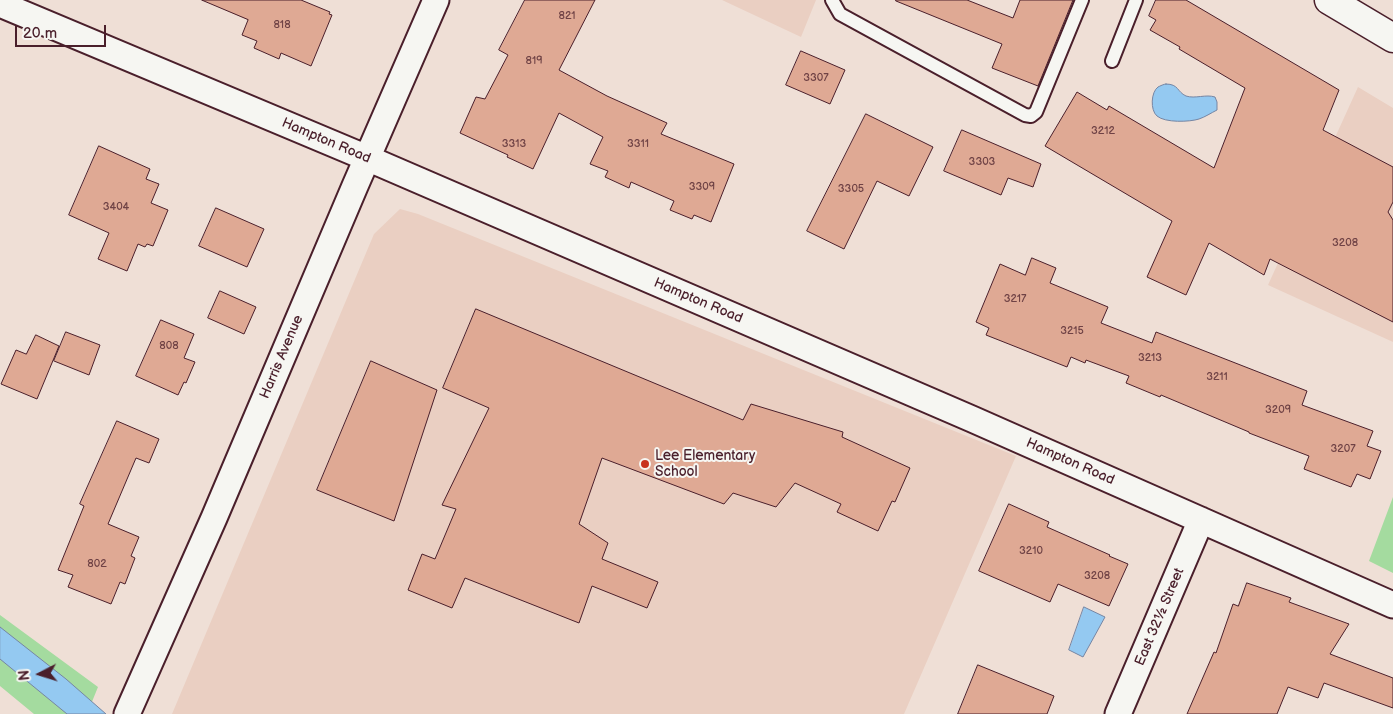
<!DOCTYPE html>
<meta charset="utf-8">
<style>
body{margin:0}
#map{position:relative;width:1393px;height:714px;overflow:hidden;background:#efdfd6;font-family:"Balsamiq Sans",sans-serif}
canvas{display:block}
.north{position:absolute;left:15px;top:649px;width:50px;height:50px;-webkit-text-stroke:4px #f6f6f2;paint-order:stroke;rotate:265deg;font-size:14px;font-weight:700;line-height:20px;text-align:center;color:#4a1f2b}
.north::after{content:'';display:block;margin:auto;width:18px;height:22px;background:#4a1f2b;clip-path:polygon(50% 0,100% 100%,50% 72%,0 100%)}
.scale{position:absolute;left:15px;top:25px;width:91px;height:22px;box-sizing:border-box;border:2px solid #4a1f2b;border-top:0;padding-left:6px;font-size:15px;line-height:18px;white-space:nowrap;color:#4a1f2b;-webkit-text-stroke:4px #f6f6f2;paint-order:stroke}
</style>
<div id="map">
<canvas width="1393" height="714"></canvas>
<div class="north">N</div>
<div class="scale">20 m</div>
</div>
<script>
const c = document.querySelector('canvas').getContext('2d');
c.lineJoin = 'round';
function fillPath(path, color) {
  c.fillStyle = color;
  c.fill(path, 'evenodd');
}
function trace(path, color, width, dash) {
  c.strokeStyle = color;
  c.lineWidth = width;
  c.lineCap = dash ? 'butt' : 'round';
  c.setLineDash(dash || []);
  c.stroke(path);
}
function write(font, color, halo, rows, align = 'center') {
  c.font = font + ' "Balsamiq Sans",sans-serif';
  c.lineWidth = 4;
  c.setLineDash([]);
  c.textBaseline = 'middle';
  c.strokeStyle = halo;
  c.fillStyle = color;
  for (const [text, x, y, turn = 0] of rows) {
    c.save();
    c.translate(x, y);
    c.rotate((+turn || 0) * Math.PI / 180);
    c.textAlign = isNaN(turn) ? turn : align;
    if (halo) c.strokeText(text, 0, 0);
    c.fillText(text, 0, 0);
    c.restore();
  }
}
fillPath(new Path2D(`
 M722,0H816L801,37Z
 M1358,87L1393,108V342L1268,285Z
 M400,209L418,214L1016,456L904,714H172L374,234Z`), '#eacfc2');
fillPath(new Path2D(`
 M1393,497V573L1369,561Z
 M0,615L98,687L87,714H34L0,686Z`), '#a4db9f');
const water = new Path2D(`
 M1166,84C1179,84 1177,92 1186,96C1195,99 1206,94 1215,97L1217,102V110C1211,113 1205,117 1199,119C1190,122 1165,123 1157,116C1150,110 1151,92 1158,87C1160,86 1164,84 1166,84Z
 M1084,607L1105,617L1083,657L1069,650Z
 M0,627L66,679L106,714H67L0,659Z`);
fillPath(water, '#94c9f1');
trace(water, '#7685a2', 1);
const building = new Path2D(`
 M202,0H301L330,12L329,14L332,15L311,66L281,53L279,59L254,48L257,41L242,35L248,20Z
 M525,0H595L559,70L607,96L667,123L661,134L734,164L711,222L694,215L692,219L670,210L674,201L631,182L629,188L605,177L608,171L590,164L603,137L559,113L533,169L507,157L508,155L460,133L476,97L485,99L508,55L499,50Z
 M896,0H967L1013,18L1020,0H1073L1038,86L992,68L1002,44L896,1Z
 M1156,0H1186L1339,90L1323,130L1393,167V202L1388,212L1393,220V322L1270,259L1264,275L1209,243L1186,295L1147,277L1172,221L1045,146L1077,92L1107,110L1109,106L1214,168L1245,88L1179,49L1180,47L1150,30L1156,20L1149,16Z
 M801,51L845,70L830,104L786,85Z
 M866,114L933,147L909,196L877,181L844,249L807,231Z
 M962,130L1041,164L1033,187L1008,178L1001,195L944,171Z
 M99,146L150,169L146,179L159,184L151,203L168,210L153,246L147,244L145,247L138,244L127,271L98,259L109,233L69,215Z
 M216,208L264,229L247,267L199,246Z
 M1032,258L1056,268L1050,283L1108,307L1101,323L1152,343L1156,332L1307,391L1302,405L1373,431L1367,446L1381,451L1370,479L1357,474L1351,487L1304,469L1309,456L1249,433V432L1161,395L1160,397L1126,383L1129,376L1086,360L1085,363L1071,357L1067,367L986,335L989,328L976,322L1000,264L1025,275Z
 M220,291L256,307L244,334L208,318Z
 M476,309L743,420L751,404L843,432L842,437L910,468L895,502L892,501L878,531L837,512L841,504L795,483L776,507L733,493L724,504L602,458L579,524L608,543L602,559L658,582L647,608L592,586L579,623L465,578L452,608L408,590L422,554L435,559L456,509L442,505L489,408L443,388Z
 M161,320L194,334L184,358L195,362L186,383L184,382L178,395L136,376Z
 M66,332L100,345L89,375L54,361Z
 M36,335L59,346L37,399L1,384L16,350L26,354Z
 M371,361L437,390L394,521L317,490Z
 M117,421L159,439L149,463L136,458L108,524L139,537L131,556L135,558L125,584L120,582L111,604L68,587L73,575L58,570L84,506L80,504Z
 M1009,504L1049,522L1047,527L1110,555L1109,556L1128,564L1109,606L1058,584L1050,602L979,571Z
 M1247,583L1291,598L1289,602L1349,624L1330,654L1393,678V708L1324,683L1318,698L1288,687L1277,714H1187L1214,652L1216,653L1233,604L1238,606Z
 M978,665L1054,696L1047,714H958Z`);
fillPath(building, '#dfa994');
trace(building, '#4a1f2b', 1);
const service = new Path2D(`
 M832,0L840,14L1025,115L1031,116L1036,112L1082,0
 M1112,61L1136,0`);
const minor = new Path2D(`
 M0,4L367,158L972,419L1393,605
 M127,714L214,518L355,186L436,0
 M1118,714L1201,520`);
const secondary = new Path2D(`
 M1329,0L1393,38`);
trace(service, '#4a1f2b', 16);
trace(minor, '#4a1f2b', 29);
trace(secondary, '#4a1f2b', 31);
trace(service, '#f6f6f2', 12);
trace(minor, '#f6f6f2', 25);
trace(secondary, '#f6f6f2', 28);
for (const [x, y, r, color] of [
 [645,464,5,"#c8321e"]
]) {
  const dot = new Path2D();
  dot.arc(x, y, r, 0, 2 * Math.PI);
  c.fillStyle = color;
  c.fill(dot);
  trace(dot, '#f6f6f2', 2);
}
write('11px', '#6f4245', null, [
 ["821",567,16],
 ["818",282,25],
 ["819",534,61],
 ["3307",816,78],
 ["3212",1103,131],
 ["3313",514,144],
 ["3311",638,144],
 ["3303",982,162],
 ["3309",702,187],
 ["3305",851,189],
 ["3404",116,207],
 ["3208",1345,243],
 ["3217",1015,299],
 ["3215",1072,331],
 ["808",169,346],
 ["3213",1150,358],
 ["3211",1217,377],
 ["3209",1278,410],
 ["3207",1343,449],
 ["3210",1031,551],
 ["802",97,564],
 ["3208",1097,576]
]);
write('14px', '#4a1f2b', '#f6f6f2', [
 ["Hampton Road",326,141,23],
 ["Hampton Road",698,301,23],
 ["Harris Avenue",282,357,-67],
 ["Hampton Road",1070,462,24],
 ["East 32½ Street",1160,617,-67]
]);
write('14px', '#4a1f2b', '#f6f6f2', [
 ["Lee Elementary",655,456],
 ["School",655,472]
], 'left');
</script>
